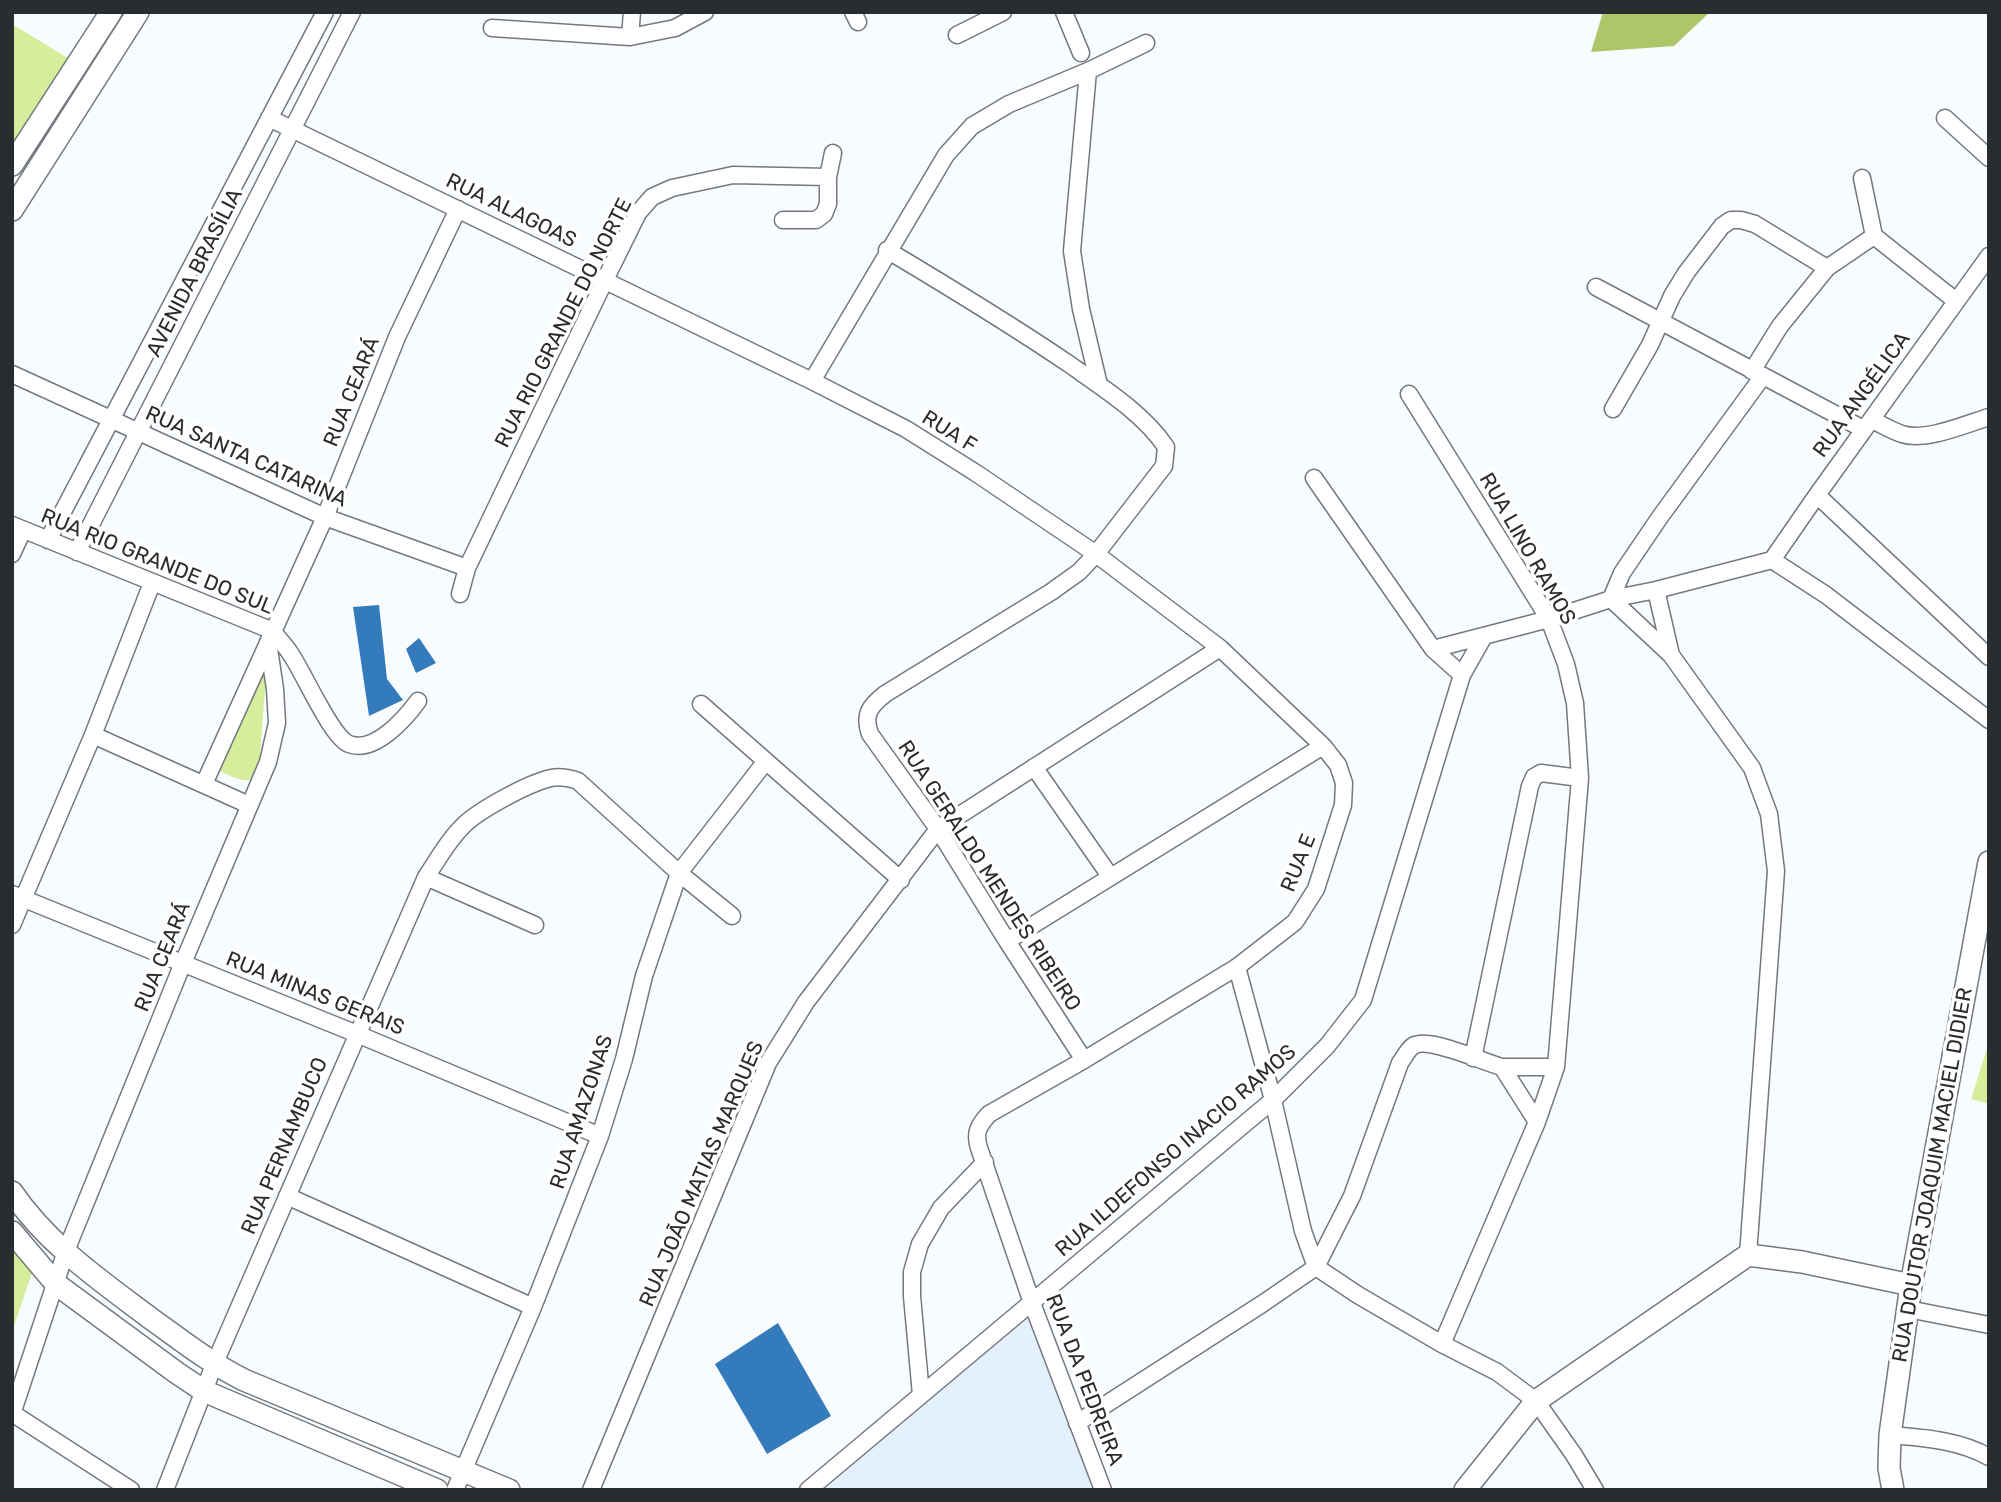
<!DOCTYPE html>
<meta charset="utf-8">
<style>
body{margin:0}
#map{position:relative;width:2001px;height:1502px;overflow:hidden;background:#f9fcff;font-family:Rubik,sans-serif}
canvas{display:block}
.frame{position:absolute;inset:0;border:14px solid #2a2d2f;pointer-events:none}
</style>
<div id="map">
<canvas width="2001" height="1502"></canvas>
<div class="frame"></div>
</div>
<script>
const c = document.querySelector('canvas').getContext('2d');
c.lineJoin = 'round';
function fillPath(path, color) {
  c.fillStyle = color;
  c.fill(path, 'evenodd');
}
function trace(path, color, width, dash) {
  c.strokeStyle = color;
  c.lineWidth = width;
  c.lineCap = dash ? 'butt' : 'round';
  c.setLineDash(dash || []);
  c.stroke(path);
}
function write(font, color, halo, rows, align = 'center') {
  c.font = font + ' Rubik,sans-serif';
  c.lineWidth = 7;
  c.setLineDash([]);
  c.textBaseline = 'middle';
  c.strokeStyle = halo;
  c.fillStyle = color;
  for (const [text, x, y, turn = 0] of rows) {
    c.save();
    c.translate(x, y);
    c.rotate((+turn || 0) * Math.PI / 180);
    c.textAlign = isNaN(turn) ? turn : align;
    if (halo) c.strokeText(text, 0, 0);
    c.fillText(text, 0, 0);
    c.restore();
  }
}
fillPath(new Path2D(`
 M1028,1306L1097,1490H817Z`), '#e4f0fe');
fillPath(new Path2D(`
 M12,24L71,60L12,168Z
 M267,666L258,779C242,783 232,777 218,770Z
 M1989,1042V1104L1971,1099Z
 M12,1248L33,1270L12,1332Z`), '#d6ee9b');
fillPath(new Path2D(`
 M1603,12H1710L1674,46L1591,52Z`), '#adc668');
fillPath(new Path2D(`
 M379,605L387,679L403,700L369,716L353,607Z
 M419,638L436,663L416,673L406,649Z
 M778,1323L831,1416L767,1454L715,1364Z`), '#347bbc');
const street = new Path2D(`
 M853,12L858,22
 M1064,12L1081,53
 M492,28L630,37L675,28L705,12
 M957,35L1003,12
 M630,37L632,12
 M1088,71L1072,251L1081,309L1099,385
 M269,118L812,381L906,429L976,473L1096,554L1220,648L1323,746L1338,765L1344,783L1343,805L1316,889L1295,922L1237,967L1084,1060L989,1114C979,1125 974,1132 979,1148L1032,1303L1103,1490
 M1945,118L1989,158
 M1862,178L1874,236L1956,301
 M783,220H816L824,214L828,204V177L833,153
 M887,250C949,287 1010,324 1069,364C1103,388 1143,413 1166,447L1164,466L1096,554L1079,572L1051,592L885,694C870,706 863,714 870,734L938,829L1007,941L1084,1060
 M1596,287L1863,429
 M1752,371L1780,326L1827,268L1874,236
 M12,374L325,517L467,568
 M812,381L946,155L972,126L1009,104L1088,71L1146,43
 M1409,394L1549,619L1566,664L1575,703L1580,778L1556,1067L1537,1122L1442,1344
 M1613,409L1650,345L1672,296L1686,273L1722,226L1731,220H1741L1755,224L1827,268
 M1872,420C1881,424 1892,431 1902,434C1925,442 1966,424 1989,417
 M1314,478L1433,649L1462,675
 M1817,495L1989,657
 M12,525L273,631C278,639 285,645 290,653C303,671 331,737 349,744C374,754 405,719 418,701
 M48,540L325,12
 M77,552L352,12
 M12,554L23,530
 M1772,560L1817,495L1989,256
 M1772,560L1826,595L1989,720
 M1656,590L1671,655
 M460,594L467,568L605,280L638,213L652,197L672,188L733,175L828,177
 M1433,649L1549,619L1611,599L1656,590L1772,560
 M701,704L901,880
 M93,735L249,805
 M1034,767L1110,876
 M204,784L325,517L397,337L458,209
 M426,877L535,925
 M12,894L357,1034L600,1136
 M12,925L93,735L152,583
 M1007,941L1323,746
 M1237,967L1273,1100L1303,1231L1316,1267L1358,1295L1442,1344L1497,1372L1536,1401L1574,1455L1595,1490
 M1473,1058L1530,786L1534,777L1541,773L1580,778
 M1537,1122L1502,1067H1556
 M287,1196L533,1307
 M1748,1255L1776,871L1769,814L1752,768L1671,655L1611,599L1622,573L1660,517L1763,376
 M1908,1309L1989,1325
 M921,1395L912,1296V1272L920,1244L941,1208L985,1162
 M12,1413L131,1490
 M12,1414L66,1251L183,963L268,762L277,723L275,689L268,642
 M1077,1423L1262,1304L1316,1267L1352,1196L1400,1063C1404,1058 1408,1049 1413,1046C1428,1036 1483,1062 1502,1067
 M1890,1435C1924,1438 1959,1440 1989,1457
 M165,1490L214,1365L426,877C437,861 447,842 461,828C476,811 529,783 551,778C561,776 569,778 578,781L679,873L732,916
 M455,1490L533,1307L600,1136L624,1059L644,976L679,873L766,761
 M591,1490L768,1063L806,1002L938,829L1220,648
 M808,1490L1273,1100L1327,1046L1363,1000L1462,675L1484,636`);
const secondary = new Path2D(`
 M12,165L111,12
 M12,210L138,12
 M12,1192C47,1244 101,1281 150,1318C181,1340 210,1363 244,1380L509,1490
 M12,1232L56,1284L177,1373L204,1391L437,1490
 M1465,1490L1536,1401L1748,1255L1802,1262L1911,1285
 M1893,1490L1889,1468L1890,1435L1911,1285L1989,862`);
trace(street, '#73797f', 19);
trace(secondary, '#73797f', 24);
trace(street, '#fff', 16);
trace(secondary, '#fff', 21);
write('21px', '#2a2d2f', '#fff', [
 ["RUA ALAGOAS",511,211,26],
 ["AVENIDA BRASÍLIA",195,273,-63],
 ["RUA RIO GRANDE DO NORTE",564,323,-63],
 ["RUA CEARÁ",352,392,-68],
 ["RUA ANGÉLICA",1862,395,-54],
 ["RUA F",949,432,32],
 ["RUA SANTA CATARINA",246,457,24],
 ["RUA LINO RAMOS",1527,549,60],
 ["RUA RIO GRANDE DO SUL",157,562,22],
 ["RUA E",1299,863,-68],
 ["RUA GERALDO MENDES RIBEIRO",989,876,57],
 ["RUA CEARÁ",163,957,-68],
 ["RUA MINAS GERAIS",315,994,22],
 ["RUA AMAZONAS",582,1112,-72],
 ["RUA PERNAMBUCO",285,1146,-67],
 ["RUA ILDEFONSO INACIO RAMOS",1176,1151,-41],
 ["RUA JOÃO MATIAS MARQUES",702,1174,-67],
 ["RUA DOUTOR JOAQUIM MACIEL DIDIER",1933,1175,-80],
 ["RUA DA PEDREIRA",1084,1380,69]
]);
</script>
